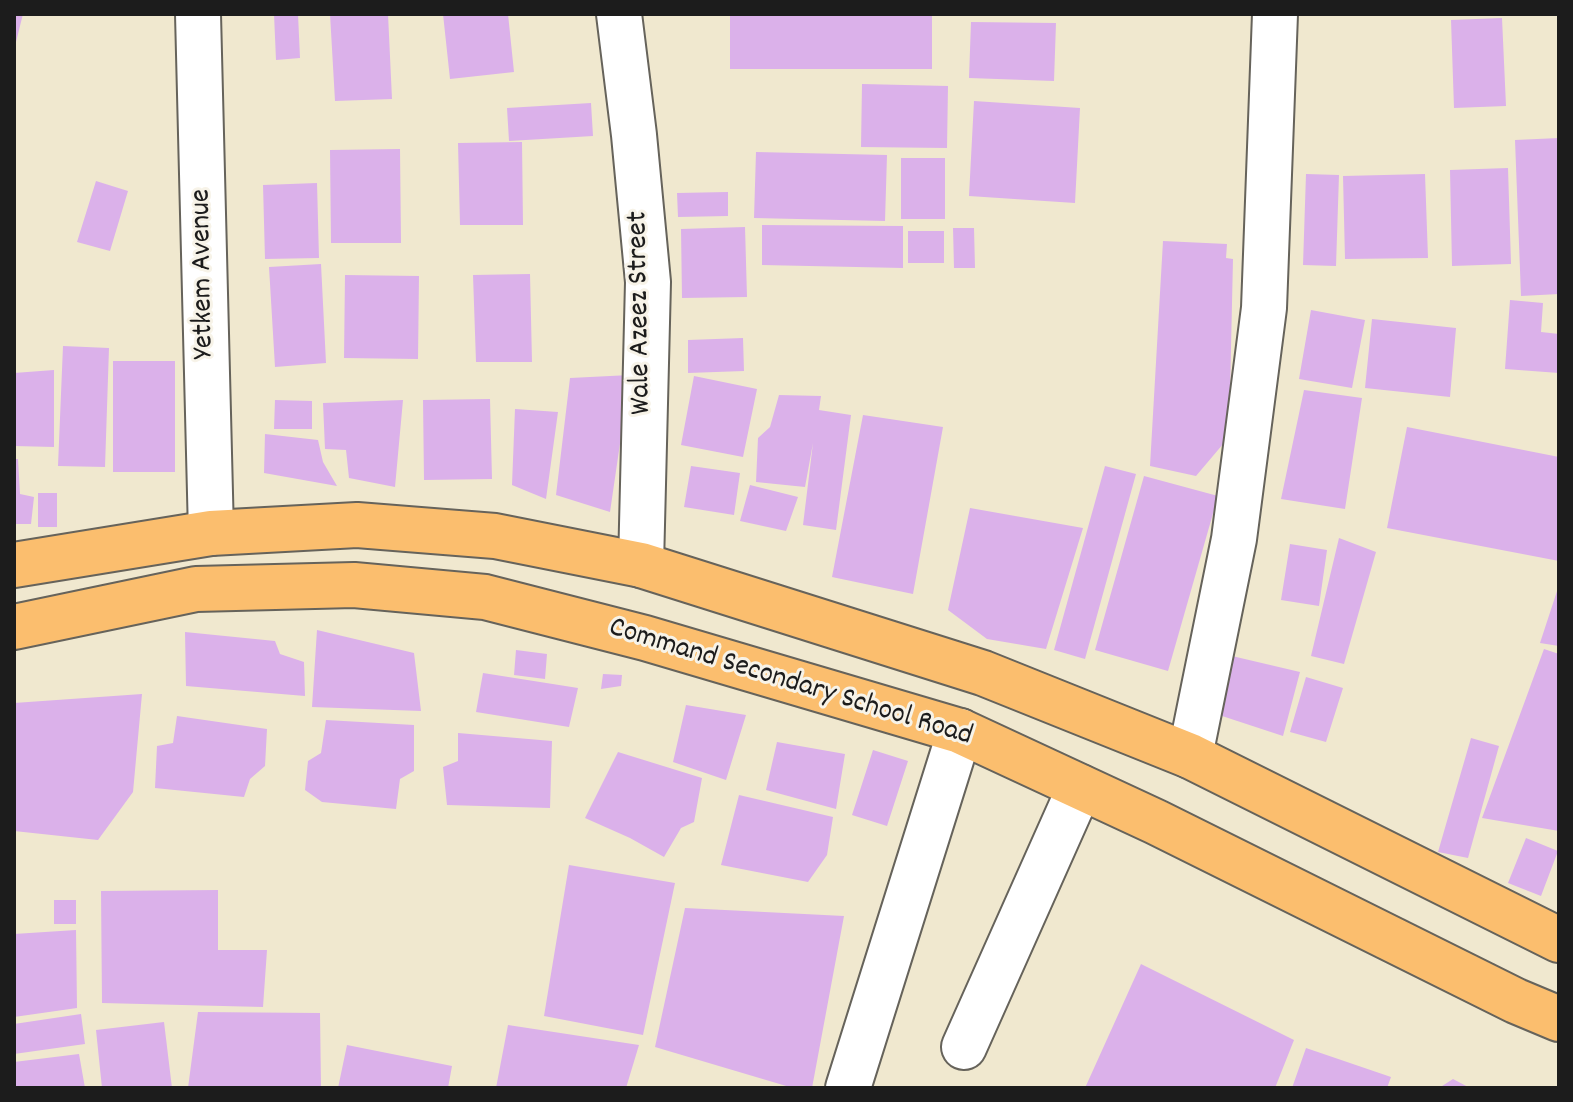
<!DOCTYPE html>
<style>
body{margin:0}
#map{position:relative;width:1573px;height:1102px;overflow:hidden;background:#f0e8cf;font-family:Dekko,sans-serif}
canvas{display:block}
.frame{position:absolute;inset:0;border:16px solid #1c1c1c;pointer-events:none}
</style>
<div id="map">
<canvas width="1573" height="1102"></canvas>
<div class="frame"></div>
</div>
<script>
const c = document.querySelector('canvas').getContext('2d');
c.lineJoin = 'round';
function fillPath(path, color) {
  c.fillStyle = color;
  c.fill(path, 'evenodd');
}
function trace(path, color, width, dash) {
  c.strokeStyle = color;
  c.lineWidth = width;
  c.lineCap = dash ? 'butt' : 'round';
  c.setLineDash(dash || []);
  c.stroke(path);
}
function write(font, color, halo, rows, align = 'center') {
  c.font = font + ' Dekko,sans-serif';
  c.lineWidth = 6;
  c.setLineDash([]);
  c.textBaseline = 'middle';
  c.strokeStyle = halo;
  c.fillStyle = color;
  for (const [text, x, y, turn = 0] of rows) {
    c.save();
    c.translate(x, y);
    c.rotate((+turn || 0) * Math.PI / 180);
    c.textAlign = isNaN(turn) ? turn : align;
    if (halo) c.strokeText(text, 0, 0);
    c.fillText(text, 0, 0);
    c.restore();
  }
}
fillPath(new Path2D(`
 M14,14H23L15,46H14Z
 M274,14H298L300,58L276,60Z
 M330,14H388L392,99L335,101Z
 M443,14H508L514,72L450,79Z
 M730,14H932V69H730Z
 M1502,18L1506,106L1454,108L1451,20Z
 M971,22L1056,23L1054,81L969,78Z
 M862,84L948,86L947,148L861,147Z
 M974,101L1080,108L1075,203L969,196Z
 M591,103L593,136L509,141L507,108Z
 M1559,138V294L1521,296L1515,140Z
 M522,142L523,225H460L458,143Z
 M400,149L401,243H331L330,150Z
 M756,152L887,155L885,221L754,218Z
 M901,158H945V219H901Z
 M1508,168L1511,264L1452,266L1450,170Z
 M1306,174L1339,175L1336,266L1303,265Z
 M1425,174L1428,258L1345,259L1343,176Z
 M96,181L128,191L110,251L77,242Z
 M317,183L319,258L265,259L263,185Z
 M728,192V216L678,217L677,193Z
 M762,225L903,226V268L762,265Z
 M745,227L747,297L682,298L681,229Z
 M953,228H974L975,268H954Z
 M908,231H944V263H908Z
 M1163,241L1227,244L1226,258L1233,259L1229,437L1196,476L1150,466Z
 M321,264L326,363L275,367L269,267Z
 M530,274L532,362H476L473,275Z
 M345,275L419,276L418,359L344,358Z
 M1510,300L1543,303L1541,332L1559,334V373L1505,369Z
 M1311,310L1365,320L1352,388L1299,379Z
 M1372,319L1456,328L1450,397L1365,388Z
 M743,338L744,371L688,373V340Z
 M63,346L109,348L105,467L58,466Z
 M113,361H175V472H113Z
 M54,370V447L14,446V373Z
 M630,375L610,512L556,495L570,378Z
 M694,376L757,389L743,457L681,445Z
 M1304,390L1362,398L1345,509L1281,499Z
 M779,395L821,396L819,410L851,415L836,530L803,525L813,443L805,487L756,482L758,438L770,427Z
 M490,399L492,479L424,480L423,400Z
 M275,400L312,401V429H274Z
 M403,400L395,487L349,478L346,450L325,449L323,403Z
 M515,409L558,412L546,499L512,485Z
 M863,415L943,427L913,594L832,577Z
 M1407,427L1559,457V561L1387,528Z
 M265,434L318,440L323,462L337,486L264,473Z
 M14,459H18L20,494L34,497L31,524H14Z
 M691,466L740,473L734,515L684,507Z
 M1105,466L1136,474L1085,659L1054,650Z
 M1144,476L1218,496L1168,671L1095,650Z
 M750,485L798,497L786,531L740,521Z
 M38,493H57V527H38Z
 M970,508L1083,528L1046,649L987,639L948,610Z
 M1339,538L1376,552L1344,664L1311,656Z
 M1290,544L1327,550L1319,606L1281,600Z
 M1558,588L1559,646L1540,643Z
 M317,630L414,653L421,711L312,707Z
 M185,632L275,641L280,654L304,662L305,696L186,686Z
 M1544,649L1559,654V831L1482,818Z
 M516,650L547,654L545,679L514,675Z
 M1232,656L1300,672L1283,736L1216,714Z
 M483,673L578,688L569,727L476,712Z
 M603,674L622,675L621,686L601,689Z
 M1306,677L1343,688L1326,742L1290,732Z
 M142,694L133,792L98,840L14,831V703Z
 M686,705L746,715L726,780L673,762Z
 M177,716L267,729L265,766L250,779L244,797L155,788L157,746L173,743Z
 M326,720L414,725V771L400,779L396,809L322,802L305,790L308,761L321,753Z
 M458,733L552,741L550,808L447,805L443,767L458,761Z
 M1471,738L1499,746L1468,858L1438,852Z
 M777,742L845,754L836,809L766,790Z
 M873,750L908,761L887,826L852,815Z
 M618,752L702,778L694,822L681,828L664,857L630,838L585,818Z
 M739,795L833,817L827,855L808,882L721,865Z
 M1526,838L1558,851L1541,896L1508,883Z
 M569,865L675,883L643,1035L544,1016Z
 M218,890V950H267L263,1007L102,1003L101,891Z
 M54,900H76V924H54Z
 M685,908L844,916L812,1088H793L655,1047Z
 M76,930L77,1008L14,1017V934Z
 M1141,964L1294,1040L1275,1088H1085Z
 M198,1012L320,1013L321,1088H188Z
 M81,1014L85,1044L14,1054V1024Z
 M164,1022L172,1088H102L96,1030Z
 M508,1025L639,1045L626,1088H496Z
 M347,1045L452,1066L448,1088H338Z
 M1306,1048L1391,1077L1387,1088H1292Z
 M79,1054L85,1088H14V1062Z
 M1453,1079L1470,1088H1439Z`), '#dbb1ea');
const minor = new Path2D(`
 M198,14L211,533
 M619,14L634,135L648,282L641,565
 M1190,756L1234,539L1264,308L1275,14
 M964,1047L1080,787
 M848,1088L960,731`);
const major = new Path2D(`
 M14,565L211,533L357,525L495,536L641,565L983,673L1190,756L1559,940
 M14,627L196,589L354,585L485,597L645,638L960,731L1156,822L1516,1001L1559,1019`);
trace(minor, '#66635b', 48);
trace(major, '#66635b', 48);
trace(minor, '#fff', 44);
trace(major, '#fbbe6e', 44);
write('30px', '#1c1c1c', '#f7f3e8', [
 ["Yetkem Avenue",205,274,-91],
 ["Wale Azeez Street",642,313,-91],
 ["Command Secondary School Road",790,684,17]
]);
</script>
